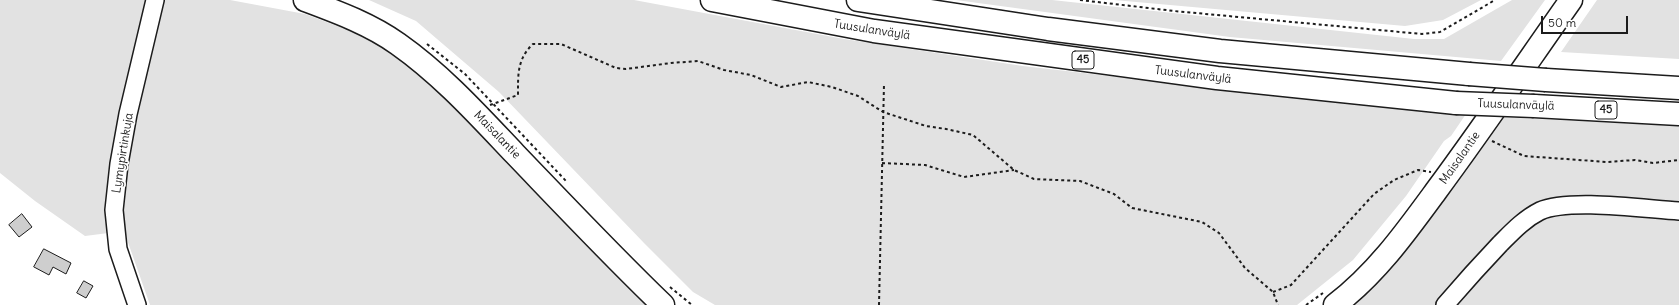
<!DOCTYPE html>
<meta charset="utf-8">
<style>
body{margin:0}
#map{position:relative;width:1679px;height:305px;overflow:hidden;background:#fff;font-family:Delius,sans-serif}
canvas{display:block}
.scale{position:absolute;left:1541px;top:16px;width:87px;height:18px;box-sizing:border-box;border:2px solid #1c1c1c;border-top:0;padding-left:5px;font-size:12px;line-height:14px;white-space:nowrap;color:#1c1c1c;-webkit-text-stroke:3px #fff;paint-order:stroke}
</style>
<div id="map">
<canvas width="1679" height="305"></canvas>
<div class="scale">50 m</div>
</div>
<script>
const c = document.querySelector('canvas').getContext('2d');
c.lineJoin = 'round';
function fillPath(path, color) {
  c.fillStyle = color;
  c.fill(path, 'evenodd');
}
function trace(path, color, width, dash) {
  c.strokeStyle = color;
  c.lineWidth = width;
  c.lineCap = dash ? 'butt' : 'round';
  c.setLineDash(dash || []);
  c.stroke(path);
}
function write(font, color, halo, rows, align = 'center') {
  c.font = font + ' Delius,sans-serif';
  c.lineWidth = 3.5;
  c.setLineDash([]);
  c.textBaseline = 'middle';
  c.strokeStyle = halo;
  c.fillStyle = color;
  for (const [text, x, y, turn = 0] of rows) {
    c.save();
    c.translate(x, y);
    c.rotate((+turn || 0) * Math.PI / 180);
    c.textAlign = isNaN(turn) ? turn : align;
    if (halo) c.strokeText(text, 0, 0);
    c.fillText(text, 0, 0);
    c.restore();
  }
}
fillPath(new Path2D(`
 M0,0H230L305,14L364,36L423,76L546,204L639,297L648,305H150L124,231L85,236L35,201L0,173Z
 M369,0H634L844,39L1023,66L1274,95L1466,114L1451,136L1444,141L1406,196L1353,260L1297,305H715L693,292L644,243L499,92L416,21Z
 M956,0H1052L1414,39H1444L1512,0H1545L1501,61L1230,37Z
 M1114,0H1481L1443,20L1405,26Z
 M1597,0H1679V59L1561,52Z
 M1497,117L1679,126V206L1569,200L1524,211L1459,277L1437,305H1355L1370,290L1384,269L1406,249Z
 M1556,209L1679,214V305H1452L1524,228Z`), '#e2e2e2');
const building = new Path2D(`
 M22,214L32,227L19,237L9,225Z
 M44,249L71,263L66,274L53,267L49,275L34,267Z
 M84,281L93,286L86,298L77,293Z`);
fillPath(building, '#cecece');
trace(building, '#1c1c1c', 1);
const minor = new Path2D(`
 M137,305L118,249L114,210L119,164L128,114L155,0
 M1445,305C1463,284 1481,264 1500,244C1512,232 1524,219 1540,211C1569,198 1645,209 1679,211`);
const major = new Path2D(`
 M305,0C337,12 370,24 398,44C442,75 478,115 515,154C564,205 612,256 663,305
 M1335,305C1376,274 1406,232 1436,191C1482,129 1526,64 1571,0`);
const highway = new Path2D(`
 M712,0L874,31L1217,78L1456,103
 M858,0L1048,29L1220,51L1469,74
 M1546,80L1679,88
 M1534,106L1679,114`);
trace(minor, '#1c1c1c', 20);
trace(major, '#1c1c1c', 25);
trace(highway, '#1c1c1c', 25);
trace(new Path2D(`
 M1080,0L1174,11L1422,34L1440,32L1495,0
 M427,44L465,74L566,181
 M490,105L518,95C518,75 517,59 533,44H561L616,68L626,69L671,63L698,61L724,70L751,75L781,87L808,82L832,87L858,96L883,112L926,126L946,129L973,135L1014,170L1034,179L1080,181L1114,194L1132,208L1202,222L1219,233L1245,268L1273,292L1278,305
 M1492,141L1524,156L1607,162L1635,160L1653,163L1679,160
 M882,163L925,165L964,177L1014,170
 M670,287L692,305
 M1273,292L1291,285L1374,194L1394,180L1418,170L1431,172
 M879,305L884,84
 M1306,305L1323,293`), '#1c1c1c', 2, [3, 3]);
trace(minor, '#fff', 17);
trace(major, '#fff', 22);
trace(highway, '#fff', 22);
const highwayBridge = new Path2D(`
 M1469,74L1546,80
 M1456,103L1534,106`);
trace(highwayBridge, '#1c1c1c', 25, []);
trace(highwayBridge, '#fff', 22);
for (const [x, y, w] of [
 [1083,60,22],
 [1606,110,22]
]) {
  const box = new Path2D();
  box.roundRect(x - w / 2, y - 9, w, 18, 3);
  c.fillStyle = '#fff';
  c.fill(box);
  trace(box, '#1c1c1c', 1);
}
write('bold 11px', '#1c1c1c', null, [
 ["45",1083,60],
 ["45",1606,110]
]);
write('12px', '#1c1c1c', '#fff', [
 ["Tuusulanväylä",872,30,9],
 ["Tuusulanväylä",1193,75,7],
 ["Tuusulanväylä",1516,105,2],
 ["Maisalantie",497,135,46],
 ["Lymypirtinkuja",123,153,-81],
 ["Maisalantie",1460,158,-55]
]);
</script>
